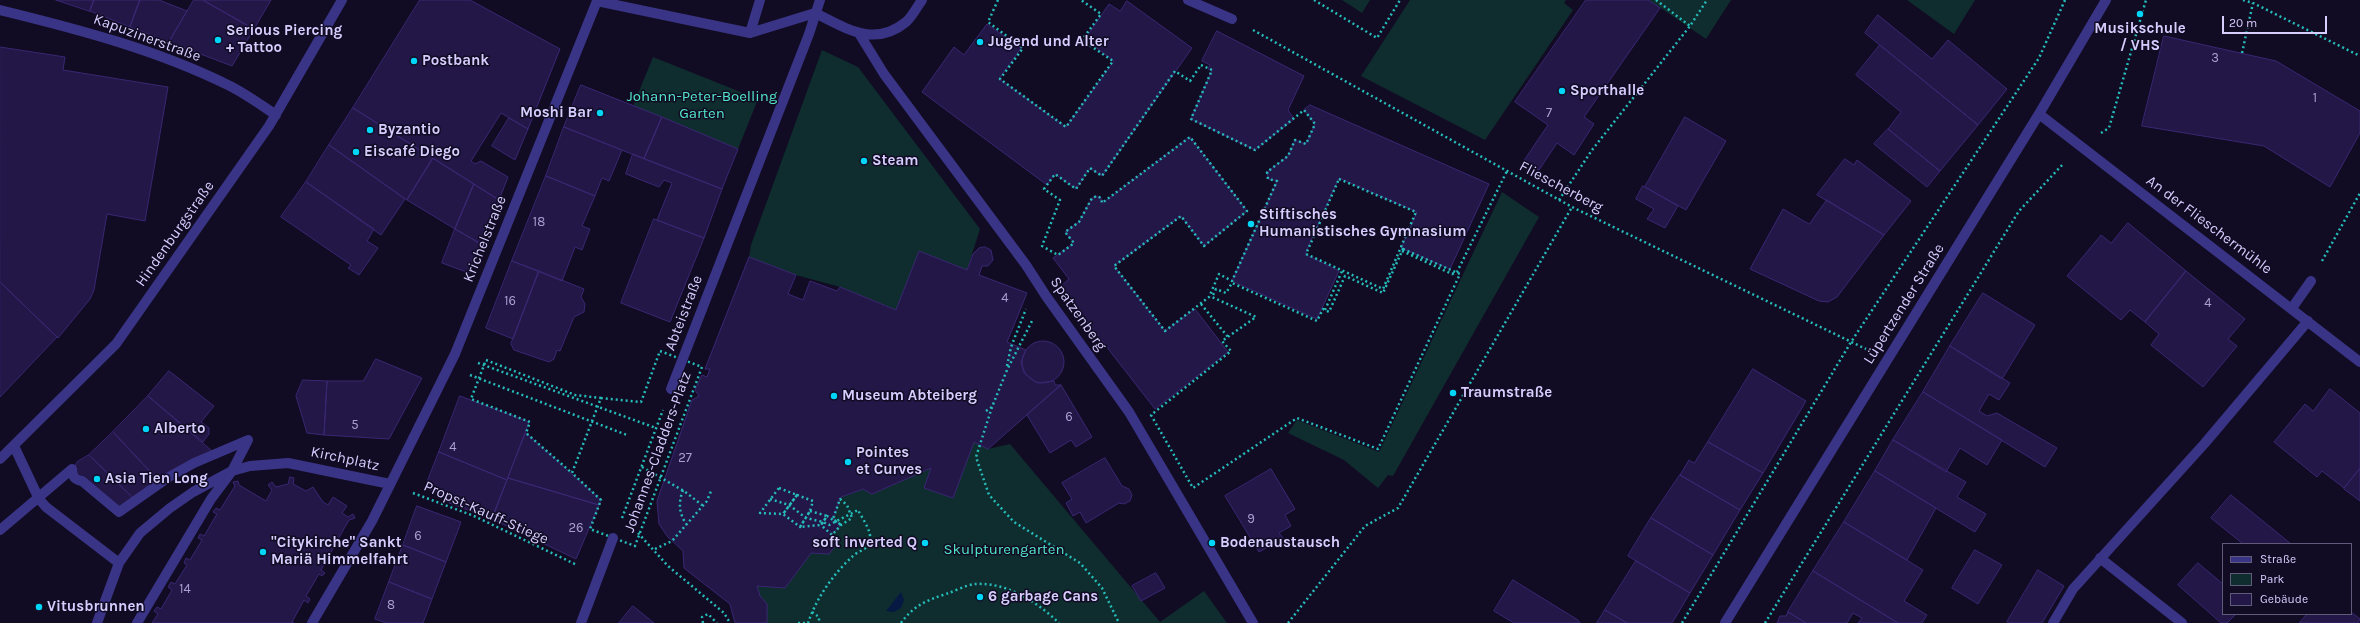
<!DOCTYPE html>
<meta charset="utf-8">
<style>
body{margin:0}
#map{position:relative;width:2360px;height:623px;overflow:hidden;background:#110c23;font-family:Karla,sans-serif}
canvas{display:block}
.legend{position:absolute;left:2222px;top:543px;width:130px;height:72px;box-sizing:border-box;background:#110c23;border:1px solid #605a7b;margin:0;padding:5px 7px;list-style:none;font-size:12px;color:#d6ceff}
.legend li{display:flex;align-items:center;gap:8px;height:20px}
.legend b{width:20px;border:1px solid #605a7b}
.scale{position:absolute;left:2222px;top:16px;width:105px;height:18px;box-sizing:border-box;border:2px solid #d6ceff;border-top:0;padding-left:5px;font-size:12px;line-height:14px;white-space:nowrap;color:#d6ceff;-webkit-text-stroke:3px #110c23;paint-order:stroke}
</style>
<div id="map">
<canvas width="2360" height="623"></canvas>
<ul class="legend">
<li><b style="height:5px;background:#3a3486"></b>Straße</li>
<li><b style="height:11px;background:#0f2d2e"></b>Park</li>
<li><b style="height:11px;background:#221746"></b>Gebäude</li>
</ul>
<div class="scale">20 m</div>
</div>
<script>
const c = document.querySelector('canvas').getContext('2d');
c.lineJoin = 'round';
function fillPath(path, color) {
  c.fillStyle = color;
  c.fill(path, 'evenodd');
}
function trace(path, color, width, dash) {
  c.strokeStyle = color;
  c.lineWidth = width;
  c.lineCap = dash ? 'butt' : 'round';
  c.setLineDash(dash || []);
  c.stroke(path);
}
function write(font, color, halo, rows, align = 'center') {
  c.font = font + ' Karla,sans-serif';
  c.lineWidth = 3;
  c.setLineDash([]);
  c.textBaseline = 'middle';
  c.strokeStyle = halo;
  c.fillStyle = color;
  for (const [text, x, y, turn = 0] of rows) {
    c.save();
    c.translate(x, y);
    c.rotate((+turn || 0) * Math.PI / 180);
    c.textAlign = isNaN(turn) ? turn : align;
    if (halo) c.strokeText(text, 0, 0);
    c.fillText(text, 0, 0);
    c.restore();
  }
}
fillPath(new Path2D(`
 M1342,0H1370L1362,13Z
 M1410,0H1566L1564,3L1573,10L1485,140L1361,76Z
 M1649,0H1731L1706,39Z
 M1907,0H1975L1954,34Z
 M822,50L858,67L980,229L967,270L919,251L896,310L840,287L796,275L749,257L751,245Z
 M653,57L758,99L738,149L633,106Z
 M1502,192L1539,217L1393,476L1388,475L1378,488L1344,460L1288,433L1297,420L1379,452Z
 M974,442L988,449L1010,444L1160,622L1204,591L1227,623H766L767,605L760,598L757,586L785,588L811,553H829L832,534L840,526L833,520L841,497L863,489L872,494L931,468L924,488L953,498Z`), '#0f2d2e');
fillPath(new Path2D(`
 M901,592L904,600L901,608L894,612L886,611Z`), '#061943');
const building = new Path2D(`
 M56,0H94L90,11Z
 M94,0H140L130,27L90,11Z
 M140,0H159L187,11L169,42L130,27Z
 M194,0H203L254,29L232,66L169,42Z
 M203,0H271L254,29Z
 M420,0H470L560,49L528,129L501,113L471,161L475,164L481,161L508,177L499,200L353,108Z
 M1586,0H1648L1660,8L1584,117L1594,124L1574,155L1557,143L1539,170L1523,162L1548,125L1515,102Z
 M1127,1L1192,48L1102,176L1090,168L1076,189L1055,174L1047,185L922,92L954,47L964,55L987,24L1021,48L999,79L1066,127L1114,61L1085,39L1109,4L1120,11Z
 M1878,15L1932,59L1948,40L2007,89L1978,125L1865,33Z
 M1217,31L1304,76L1288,110L1294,119L1255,150L1191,119L1212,70L1208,69L1210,65L1202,61Z
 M2164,36L2276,61L2360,111V133L2330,187L2264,146L2142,126Z
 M1880,45L1978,125L1940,171L1888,129L1901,112L1856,75Z
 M0,47L65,57L63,70L168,87L145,221L107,214L94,290L90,299L58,338L0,282Z
 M581,85L662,117L644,159L564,127Z
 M1310,105L1489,184L1450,269L1401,248L1417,212L1339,178L1305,254L1339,271L1317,319L1232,281L1277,181L1268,179L1267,172L1288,156L1295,140L1306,144L1315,124L1304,110Z
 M353,108L433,158L407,200L329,145Z
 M662,117L738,149L722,189L644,159Z
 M1685,117L1726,141L1686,210L1645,187Z
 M509,118L528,129L515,160L492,146Z
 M564,127L622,150L609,181L602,178L595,196L546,176Z
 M1888,129L1940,171L1927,187L1874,144Z
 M1190,137L1247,211L1204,246L1181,216L1114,266L1165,331L1195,309L1228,352L1155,409L1060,287L1069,279L1053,258L1074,243L1065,232L1079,222L1092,198L1097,196L1101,198L1102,203Z
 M329,145L405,199L381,235L306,182Z
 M633,154L722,189L704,238L657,220L672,183L664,180L659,187L626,174Z
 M433,158L474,184L455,229L407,200Z
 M1845,159L1854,165L1857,160L1911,201L1884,235L1817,195Z
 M546,176L595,196L582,226L590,229L582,250L575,247L562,281L512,261Z
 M306,182L374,229L367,241L378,248L359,275L348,268L351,265L281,217Z
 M474,184L499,200L481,244L455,229Z
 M1643,186L1678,206L1665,228L1647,219L1654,209L1636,199Z
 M1827,200L1884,235L1837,297L1828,302L1819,301L1750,269L1783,209L1809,224Z
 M654,219L704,238L670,322L621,303Z
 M2128,223L2186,271L2145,322L2130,310L2121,320L2067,276L2101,235L2111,243Z
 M455,229L481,244L469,273L442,263Z
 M985,247L991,250L993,260L988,266H982L979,275L1027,293L1007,342L1026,350L1021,362L1024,373L1037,383L1054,381L1055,385H1061L988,449L974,442L953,498L924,488L931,468L872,494L863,489L841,497L833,519L841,525L832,534L839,541L829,554L811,553L785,588L757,586L760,596L767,604V623H735L730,604L684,568L683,551L667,536L659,524L657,501L692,400L699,396L695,390L702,375L707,377L710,369H705L749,257L796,275L788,294L803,300L810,281L837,291L840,287L896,310L919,251L967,270L973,254L979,248Z
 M512,261L539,271L513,339L486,328Z
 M539,271L584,289L581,297L585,304L584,312L574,317L560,351L557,350L554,359L549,362L514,350L511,344Z
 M2186,271L2245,319L2228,339L2237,346L2203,387L2151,345L2159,334L2145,322Z
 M0,282L57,337L0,397Z
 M1983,293L2035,325L2002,379L1950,346Z
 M1022 362a21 21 0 1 1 42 0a21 21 0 1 1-42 0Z
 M1950,346L2010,383L1999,400L1989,394L1979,411L1987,416L1997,413L2057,448L2045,467L1923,392Z
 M376,359L422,378L389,439L324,435L327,381H363Z
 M1753,369L1806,401L1763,473L1708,442Z
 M169,371L214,406L201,422L209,428V434L203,442L148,396Z
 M303,380L327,381L324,435L307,433L296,396Z
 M1061,385L1092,437L1076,447L1071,440L1050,453L1027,415Z
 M2330,389L2360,413V468L2344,488L2322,471L2317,477L2274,442L2305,404L2313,411Z
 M1923,392L2002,440L1987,465L1960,448L1946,472L1893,440Z
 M148,396L212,451L159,481L113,432Z
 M460,396L529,422L507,480L439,452Z
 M113,432L159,481L134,499L89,455Z
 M526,433L601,500L599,505L508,478Z
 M1893,440L1966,482L1957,497L1986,514L1975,532L1875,471Z
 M1708,442L1763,473L1740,510L1680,475L1689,460L1694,463Z
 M439,452L507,480L492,519L449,503L451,497L425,488Z
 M89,455L134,499L120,511L72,473L77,462Z
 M1105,458L1122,486L1129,489L1132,495L1130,501L1124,504L1119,503L1086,523L1080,512L1073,516L1066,503L1072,499L1062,483Z
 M1271,469L1295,509L1285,515L1291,526L1279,533L1283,538L1259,552L1225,496Z
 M2360,469V501L2344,489Z
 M1875,471L1936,508L1907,560L1844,522Z
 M1680,475L1740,510L1713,555L1651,518Z
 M290,477L294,478L293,484L306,491L313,487L323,502L328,505L333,497L347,506L342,513L348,517L353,514L355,518L349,520L337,541L341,544L339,547L335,545L321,570L325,573L322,576L319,574L306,596L310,599L308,603L304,600L292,622L294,623H152L158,614L154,611L157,607L161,609L172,590L168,587L171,582L175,584L187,565L184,563L186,558L190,560L202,540L198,538L200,534L204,536L217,514L213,512L216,508L220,510L235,486L233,482L238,481L239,485L266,501L272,490L268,485L272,482L276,487L288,484Z
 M508,478L599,505L576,559L492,519Z
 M2231,495L2291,544H2243L2211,518Z
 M417,506L461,522L446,562L403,545Z
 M1651,518L1713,555L1690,593L1628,556Z
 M1844,522L1923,570L1904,601L1927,615L1922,623H1898L1813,571Z
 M403,545L446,562L432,599L389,582Z
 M1975,550L2002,565L1978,604L1952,588Z
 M1636,561L1690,593L1672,623H1627L1605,610Z
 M2198,563L2223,584V614H2236L2227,623H2221L2178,585Z
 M2038,570L2064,586L2042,623H2008L2007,622Z
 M1813,571L1898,623H1858L1862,618L1853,613L1847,623H1806L1788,612Z
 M1156,573L1165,588L1141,601L1132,586Z
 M1513,580L1578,620L1580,623H1514L1494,611Z
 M389,582L432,599L423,623H386L375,619Z
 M633,606L654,623H619Z
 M1605,610L1627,623H1597Z
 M1788,612L1806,623H1777L1780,616H1786Z
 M2351,612L2360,619L2358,623H2299L2307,614H2351Z`);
fillPath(building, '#221746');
trace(building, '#3a2773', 1);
trace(new Path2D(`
 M998,0L988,22L1023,48L1000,79L1066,127L1113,61L1082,40L1101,14L1081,0
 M1314,0L1377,38L1400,0
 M1656,0L1690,26
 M2243,0L2253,3L2360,56
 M1253,30L1572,207L1866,349
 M2242,53L2253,3
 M1201,65L1212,70L1191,119L1255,150L1304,110L1315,124L1306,144L1295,140L1288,156L1267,172L1268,179L1277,181L1232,281L1219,274L1209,297L1165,331L1114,266L1181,216L1204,246L1247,211L1190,137L1102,203L1101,198L1097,196L1092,198L1079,222L1065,232L1074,243L1058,255L1042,246L1060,200L1044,189L1055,174L1076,189L1090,168L1102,176L1175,71L1190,81Z
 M2101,133L2109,128L2146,0
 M1339,179L1416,212L1383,289L1306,254Z
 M1559,200L1592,150L1690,26L1707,0
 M1403,249L1460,274L1378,449L1297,418L1193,488L1151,415L1231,351L1222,341L1256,317L1212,297L1216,289L1226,293L1232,283L1317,321L1323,309L1329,312L1345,276L1383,293Z
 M1402,251L1452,274L1457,272L1507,171
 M2322,261L2360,193
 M1201,304L1228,337
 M1325,310L1342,271
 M660,351L702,367L635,546L590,529L601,500L572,473L601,398L641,402Z
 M486,360L575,395L601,398L572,473L526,433L530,422L471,399Z
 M478,363L656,428
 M1007,366L1011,347L1026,309
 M470,375L627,435
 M992,407L976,457L989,495L1014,522L1080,563L1102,588L1119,623
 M986,411L992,407L1007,370L1033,319
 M642,467L684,491L702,505
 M779,488L797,495L783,514L760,513Z
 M683,490C678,503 679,514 687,525
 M413,493L474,516L577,565
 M797,495L813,501L810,511L800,527L783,514Z
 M770,499L789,505L806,518L823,522L829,525L858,510C862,518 872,531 870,541C868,550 857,551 852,557C833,574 816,599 808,623
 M810,511L827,516L821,525L800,527Z
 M622,518L663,410
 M841,525L827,516L821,525L832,535L841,525L852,518L847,505L840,499L833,519L841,525
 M638,533L668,566L724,613L730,623
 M655,549L672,541L707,501L711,491
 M812,612L819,617V623
 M703,623L702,617L708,614L717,623
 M798,623H807
 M901,623C913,606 927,600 946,594C955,591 966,585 975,584C1007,582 1037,602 1059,623
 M1288,623L1365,526L1398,508L1572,207
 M1682,623L1851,342L2039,58L2065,0
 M1765,623L2019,211L2064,163`), '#25bcba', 2.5, [2, 3]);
trace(new Path2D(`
 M1188,0L1232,19
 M0,10C78,29 158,50 230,86C246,94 261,105 276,115
 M815,13C846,28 874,48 906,22C912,17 917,7 922,0
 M750,33L760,0
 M860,35L884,74L1026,265L1046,296L1129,412L1253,623
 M2039,114L2360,362
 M2292,308L2311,281
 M671,389L809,34L820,0
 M14,446L39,499L46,507L119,563L140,533L170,508L193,492L232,471L250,466L288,463L390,484
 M0,459L116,344L269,126L342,0
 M0,530L72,469C72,477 75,480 82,481L119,512L169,477L194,463L248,440L232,471L211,499L137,623
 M2100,558L2182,623
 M97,623L119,563
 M312,623L372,521L455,354L597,1L750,33L815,13
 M581,623L613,538
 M1725,623L2039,114L2106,0
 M2053,623L2073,589L2205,443L2308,321`), '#3a3486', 10);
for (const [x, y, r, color] of [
 [2140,14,4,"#00d6f9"],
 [218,40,4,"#00d6f9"],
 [980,42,4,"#00d6f9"],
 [414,61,4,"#00d6f9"],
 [1562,91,4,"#00d6f9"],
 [600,113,4,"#00d6f9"],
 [370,130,4,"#00d6f9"],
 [356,152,4,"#00d6f9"],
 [864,161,4,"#00d6f9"],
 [1251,224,4,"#00d6f9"],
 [1453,393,4,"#00d6f9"],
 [834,396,4,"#00d6f9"],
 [146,429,4,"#00d6f9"],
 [848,462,4,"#00d6f9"],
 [97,479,4,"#00d6f9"],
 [925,543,4,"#00d6f9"],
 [1212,543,4,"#00d6f9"],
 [263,552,4,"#00d6f9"],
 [980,597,4,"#00d6f9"],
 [39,607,4,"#00d6f9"]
]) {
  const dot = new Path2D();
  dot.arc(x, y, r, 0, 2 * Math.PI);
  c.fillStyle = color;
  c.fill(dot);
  trace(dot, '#110c23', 1.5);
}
write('13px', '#a9a0d1', null, [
 ["3",2215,58],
 ["1",2315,98],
 ["7",1549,113],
 ["18",539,222],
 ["4",1005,298],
 ["16",510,301],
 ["4",2208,303],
 ["6",1069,417],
 ["5",355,425],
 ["4",453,447],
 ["27",685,458],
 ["9",1251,519],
 ["26",576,528],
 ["6",418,536],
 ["14",185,589],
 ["8",391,605]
]);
write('bold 15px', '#d6ceff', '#110c23', [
 ["Musikschule",2140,29,"center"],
 ["/ VHS",2140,46,"center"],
 ["Serious Piercing",226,31],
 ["+ Tattoo",226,48],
 ["Jugend und Alter",988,42],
 ["Postbank",422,61],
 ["Sporthalle",1570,91],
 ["Moshi Bar",592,113,"right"],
 ["Byzantio",378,130],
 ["Eiscafé Diego",364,152],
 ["Steam",872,161],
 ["Stiftisches",1259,215],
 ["Humanistisches Gymnasium",1259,232],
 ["Traumstraße",1461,393],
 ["Museum Abteiberg",842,396],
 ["Alberto",154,429],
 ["Pointes",856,453],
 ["et Curves",856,470],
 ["Asia Tien Long",105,479],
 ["\"Citykirche\" Sankt",271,543],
 ["Mariä Himmelfahrt",271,560],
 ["soft inverted Q",917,543,"right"],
 ["Bodenaustausch",1220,543],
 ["6 garbage Cans",988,597],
 ["Vitusbrunnen",47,607]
], 'left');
write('15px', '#d6ceff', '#110c23', [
 ["Kapuzinerstraße",147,38,20],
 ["Fliescherberg",1561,187,28],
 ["An der Flieschermühle",2209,225,37],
 ["Hindenburgstraße",175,234,-55],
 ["Krichelstraße",485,239,-68],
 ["Lüpertzender Straße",1904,304,-58],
 ["Abteistraße",684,313,-69],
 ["Spatzenberg",1078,314,55],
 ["Johannes-Cladders-Platz",658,452,-70],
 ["Kirchplatz",345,459,12],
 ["Propst-Kauff-Stiege",486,513,24]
]);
write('15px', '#52e7c9', '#110c23', [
 ["Johann-Peter-Boelling",702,97],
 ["Garten",702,114],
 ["Skulpturengarten",1004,550]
]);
</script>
